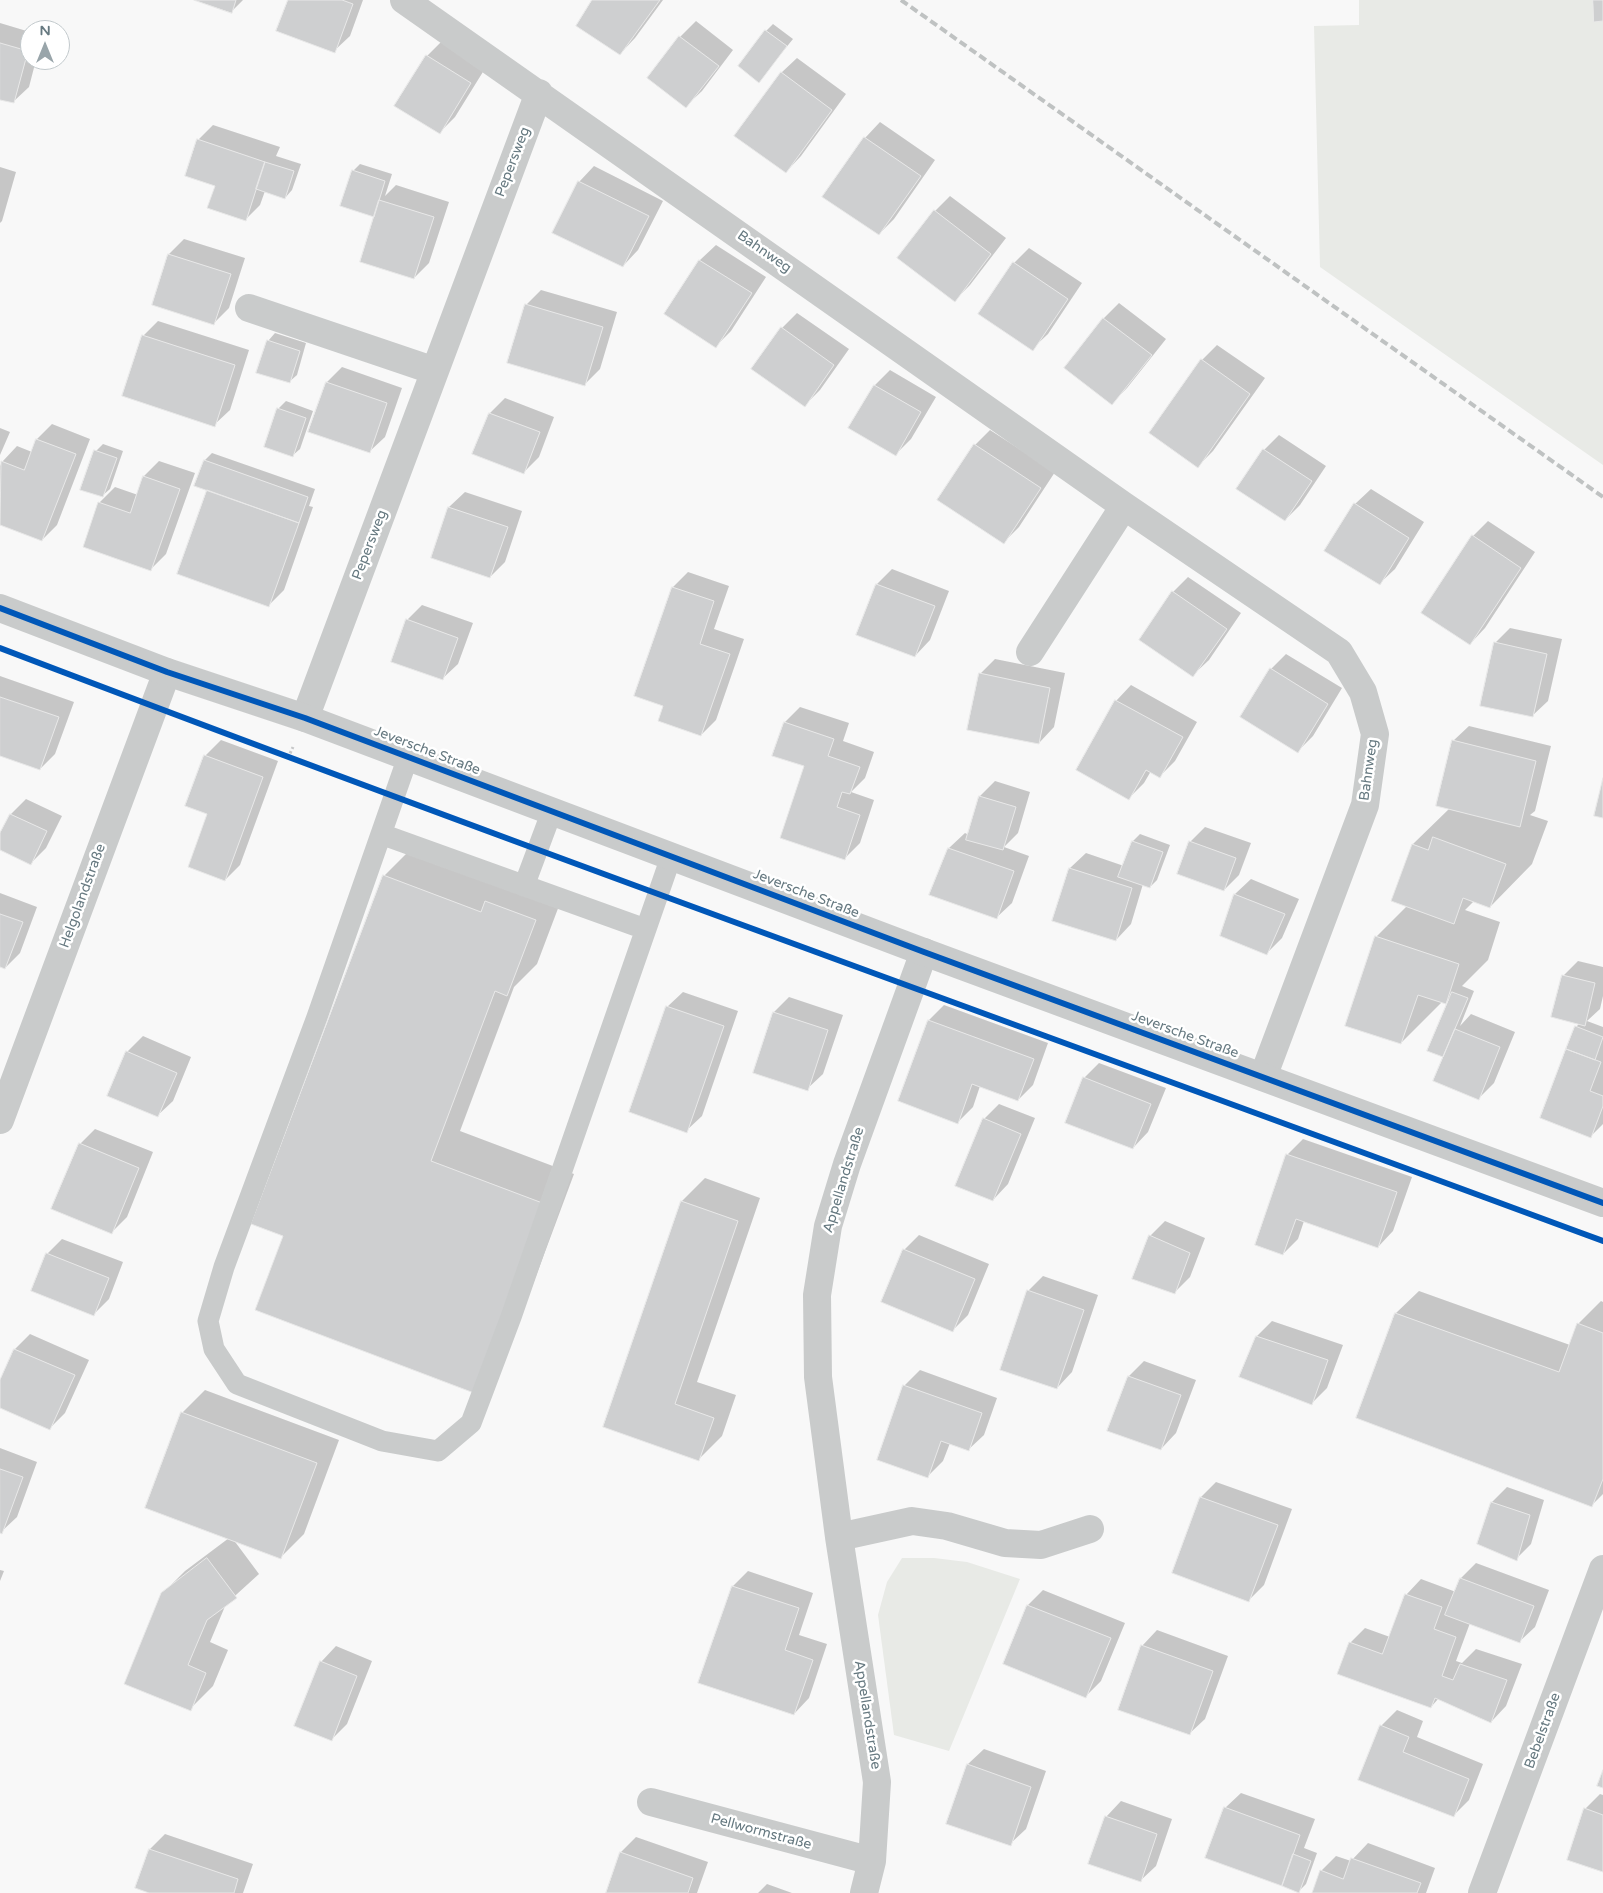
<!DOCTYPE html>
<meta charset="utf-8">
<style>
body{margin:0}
#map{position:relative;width:1603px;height:1893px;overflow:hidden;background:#f8f8f8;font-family:"Varela Round",sans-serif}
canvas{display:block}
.north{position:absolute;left:20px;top:20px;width:50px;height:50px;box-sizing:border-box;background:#fff;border:1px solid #c2c9cc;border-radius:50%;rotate:0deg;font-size:14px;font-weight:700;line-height:20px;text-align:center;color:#667980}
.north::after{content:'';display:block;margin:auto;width:18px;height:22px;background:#99a5aa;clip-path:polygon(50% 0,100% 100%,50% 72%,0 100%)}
</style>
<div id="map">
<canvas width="1603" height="1893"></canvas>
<div class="north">N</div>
</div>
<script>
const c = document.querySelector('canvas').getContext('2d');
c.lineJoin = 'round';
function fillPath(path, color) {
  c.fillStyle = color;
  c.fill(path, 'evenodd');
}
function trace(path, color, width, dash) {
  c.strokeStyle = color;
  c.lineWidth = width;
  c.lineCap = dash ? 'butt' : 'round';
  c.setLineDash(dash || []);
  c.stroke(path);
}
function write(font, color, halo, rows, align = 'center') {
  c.font = font + ' "Varela Round",sans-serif';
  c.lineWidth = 5;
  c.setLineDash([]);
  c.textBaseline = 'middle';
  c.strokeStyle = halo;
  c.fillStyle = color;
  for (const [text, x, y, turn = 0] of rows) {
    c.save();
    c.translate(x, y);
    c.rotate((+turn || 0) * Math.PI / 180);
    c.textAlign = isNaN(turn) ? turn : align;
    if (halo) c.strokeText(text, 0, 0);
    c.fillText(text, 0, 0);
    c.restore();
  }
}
fillPath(new Path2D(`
 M1359,0H1603V465L1320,267L1314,26L1359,25Z
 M902,1558H934L967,1562L1020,1579L949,1751L894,1735L878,1615L887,1582Z`), '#e8eae6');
fillPath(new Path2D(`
 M198,0H243L231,12Z
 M289,0H363L350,36L334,51Z
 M594,0H663L635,38L620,54Z
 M696,21L733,50L702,91L686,106L649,78L680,37Z
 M0,23L30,32V60H36L29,87L13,102L0,98Z
 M773,24L793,39L759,81L766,31Z
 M442,41L486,67L455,117L440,132L427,56Z
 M797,58L846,94L801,156L786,172L781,73Z
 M880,122L935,160L894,219L879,234L824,196L865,138Z
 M213,125L280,147L276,156L301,164L292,190L285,198L265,191L260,205L245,220L216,185L198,140Z
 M360,164L392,174L385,196L396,185L449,202L429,263L414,278L375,216L353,171Z
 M594,166L663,201L638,250L623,266L579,182Z
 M0,167L16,172L2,221L0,223Z
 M950,196L1006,238L970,285L955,300L935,211Z
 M184,239L245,258L229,308L214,323L169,254Z
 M716,245L766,277L731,331L716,346L665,313L700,260Z
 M1029,248L1082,283L1048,334L1032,349L1014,263Z
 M541,290L617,312L600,369L585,384L526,305Z
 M1119,303L1166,339L1127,388L1112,403L1066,368L1104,318Z
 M797,313L849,349L820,390L805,405L782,328Z
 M158,321L249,350L230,410L214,425L143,336Z
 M275,333L306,343L297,375L289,382L268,341Z
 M1217,345L1265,378L1213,451L1198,466L1202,360Z
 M342,367L402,388L385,437L369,452L327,382Z
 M890,370L936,397L911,439L895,455L875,385Z
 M505,398L554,417L539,457L524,472L490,413Z
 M286,401L313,411L300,449L292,456L278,409Z
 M52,424L90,439L57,525L42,540L0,524V466L2,462L17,446L32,452L37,439Z
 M0,428L10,432L0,455Z
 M990,430L1055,472L1019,527L1004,542L975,445Z
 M1279,435L1326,466L1300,505L1285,520L1264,450Z
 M103,444L123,451L110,489L102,496L96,451Z
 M212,453L315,489L309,506L313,507L284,590L269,605L208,491L205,460Z
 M159,461L195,473L166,554L151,569L99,503L115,487L138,495L144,476Z
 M1371,489L1424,522L1395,569L1379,584L1355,504Z
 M465,492L522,511L505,562L490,577L432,557L449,507Z
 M1488,521L1535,552L1485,628L1470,644L1473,536Z
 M892,569L949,591L930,640L915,656L877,584Z
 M688,572L729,586L714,629L744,639L716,720L701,735L665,705L636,695L673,587Z
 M1188,577L1241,613L1209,660L1193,675L1173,592Z
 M422,605L473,623L458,664L442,679L407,620Z
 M1510,628L1562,639L1548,701L1532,716L1495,643Z
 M1286,654L1342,688L1313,736L1298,751L1271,669Z
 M995,659L1065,673L1054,727L1039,743L980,674Z
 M0,676L74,702L55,754L40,769L0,755Z
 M1131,685L1197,722L1175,761L1160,776L1151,771L1144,783L1129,798L1078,770L1116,701Z
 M800,707L849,723L843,741L874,752L865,778L851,792L874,800L860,843L845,858L806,765L774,755L785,722Z
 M1469,726L1551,746L1535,811L1530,815L1548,821L1532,864L1490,907L1474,901L1465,910L1500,922L1488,960L1462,986L1474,991L1460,1026L1471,1014L1515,1032L1494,1083L1479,1098L1447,1052L1443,1056L1451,997L1445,1003L1442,1002L1401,1043L1376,937L1407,906L1393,900L1413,844L1450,808L1453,741Z
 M221,740L278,761L240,865L225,880L209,813L205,756Z
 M995,781L1030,792L1018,833L1004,847L1029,856L1012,903L996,918L931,894L949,848L965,833L969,835L980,796Z
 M26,799L62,816L46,848L31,863L0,848V836L11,814Z
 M1205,827L1251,843L1239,875L1224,890L1190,842Z
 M1140,834L1170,845L1157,880L1150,887L1143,884L1131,924L1116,940L1054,920L1070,868L1086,853L1124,866L1133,841Z
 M414,846L565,890L537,964L514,987L460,1131L574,1174L504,1362L285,1235L384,876Z
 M1251,879L1299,899L1282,938L1267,953L1222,936L1235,894Z
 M0,893L37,907L20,953L5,968L0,966Z
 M1578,961L1603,967V996L1600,1009L1587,1021L1603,1027V1124L1591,1136L1576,1027L1580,1023L1563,976Z
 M683,992L738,1011L702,1116L686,1131L667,1007Z
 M789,997L843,1015L823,1074L807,1089L754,1072L774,1012Z
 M944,1005L1048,1043L1033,1085L1018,1100L980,1086L973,1107L958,1122L929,1020Z
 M143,1036L191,1057L173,1101L157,1116L127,1052Z
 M1099,1063L1166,1088L1148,1132L1133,1148L1084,1078Z
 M999,1104L1035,1118L1008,1184L993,1200L984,1119Z
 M95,1129L153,1152L127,1217L111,1233L80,1144Z
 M1303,1139L1412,1177L1393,1231L1378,1247L1304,1221L1298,1239L1283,1254L1256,1244L1288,1154Z
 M705,1178L760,1198L697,1382L736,1395L722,1436L699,1459L604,1426L682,1201Z
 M1165,1221L1205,1238L1190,1277L1174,1293L1150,1236Z
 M919,1235L989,1264L968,1315L953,1330L904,1250Z
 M62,1239L123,1262L109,1299L94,1314L47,1254Z
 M1043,1276L1098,1295L1072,1372L1057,1388L1028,1291Z
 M1419,1291L1570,1345L1578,1324L1601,1301L1603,1302V1494L1591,1506L1396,1313Z
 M1272,1321L1343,1345L1327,1388L1312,1403L1257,1336Z
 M30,1334L89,1360L65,1413L50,1428L0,1407V1384L15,1349Z
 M1144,1361L1196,1380L1176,1433L1161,1449L1109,1430L1129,1376Z
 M920,1370L997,1398L984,1435L968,1450L950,1443L943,1461L928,1476L904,1386Z
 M205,1390L339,1440L304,1534L281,1557L233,1539L259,1574L226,1604L210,1642L228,1650L213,1686L190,1709L162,1594L185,1571L229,1538L182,1413Z
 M0,1448L37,1462L17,1517L1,1532H0Z
 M1216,1482L1292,1509L1264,1585L1249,1600L1173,1573L1201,1497Z
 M1507,1487L1544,1500L1531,1544L1516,1559L1492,1502Z
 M1476,1563L1549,1590L1535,1627L1519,1642L1470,1623L1456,1661L1462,1663L1476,1649L1522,1664L1506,1706L1491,1722L1439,1698L1431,1707L1350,1643L1365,1628L1390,1637L1406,1595L1421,1579L1456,1592L1461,1578Z
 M0,1570L4,1571L0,1581Z
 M748,1571L813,1593L799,1635L827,1644L809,1698L794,1714L733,1586Z
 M1043,1590L1125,1623L1101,1681L1086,1696L1005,1664L1028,1605Z
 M1157,1630L1228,1656L1205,1719L1189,1734L1142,1646Z
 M336,1646L372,1661L347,1724L332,1739L321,1662Z
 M1397,1710L1423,1721L1417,1737L1483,1764L1469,1800L1453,1816L1381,1726Z
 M984,1749L1046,1771L1026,1829L1010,1844L948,1823L968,1764Z
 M1241,1793L1315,1819L1304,1848L1317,1853L1306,1884L1299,1891L1225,1808Z
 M1600,1794L1603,1795V1871L1585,1809Z
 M1121,1801L1172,1819L1156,1866L1140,1881L1106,1817Z
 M165,1834L253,1864L243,1893H153L150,1849Z
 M636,1837L708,1862L697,1893H607L621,1852Z
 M1368,1843L1435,1868L1426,1893H1313L1321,1871L1336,1856L1351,1861Z
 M767,1884L792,1893H758Z`), '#0003');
const building = new Path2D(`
 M194,0H236L232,13Z
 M288,0H342L353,4L335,53L276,31Z
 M592,0H660L620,55L576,26Z
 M1593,0H1603V21L1594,22Z
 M765,30L787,46L759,83L738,66Z
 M679,36L719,66L686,108L647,78Z
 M0,43L28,51L14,103L0,100Z
 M426,55L471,83L440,134L394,106Z
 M781,72L832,110L786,173L734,136Z
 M864,137L921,176L879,235L822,197Z
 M197,139L265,162L246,221L207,208L215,186L185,176Z
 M265,162L294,171L285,199L256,189Z
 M352,170L385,181L374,217L340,206Z
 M578,181L649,216L623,267L552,233Z
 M379,200L434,217L414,279L360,262Z
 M934,210L991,254L955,302L897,258Z
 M168,254L231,274L214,325L152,305Z
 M699,260L752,293L716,348L664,314Z
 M1013,262L1068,299L1033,351L978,314Z
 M525,304L603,327L585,386L507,363Z
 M1103,318L1152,355L1112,405L1064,368Z
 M781,327L834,365L805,407L751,369Z
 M142,335L235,365L215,427L122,396Z
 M267,340L300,351L290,383L256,373Z
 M1201,359L1250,394L1198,468L1149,433Z
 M326,382L387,403L370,453L308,432Z
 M874,385L921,412L896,456L848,428Z
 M277,408L306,418L293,457L264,447Z
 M489,413L540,432L524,474L472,454Z
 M36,439L76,454L42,541L0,525L1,461L24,470Z
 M974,444L1041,488L1004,544L937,500Z
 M1263,449L1312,481L1285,521L1236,489Z
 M94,450L117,458L103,497L80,490Z
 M204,460L308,497L299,523L194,486Z
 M143,476L180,489L151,571L83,547L98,502L130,513Z
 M207,490L299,523L269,607L177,574Z
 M1354,503L1409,538L1380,585L1324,551Z
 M448,507L508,527L490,578L431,558Z
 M1472,535L1521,568L1470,645L1421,613Z
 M876,584L935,606L915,657L856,635Z
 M672,587L714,601L700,644L730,654L701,736L658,721L663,706L634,696Z
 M1172,591L1227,629L1193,677L1139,640Z
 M406,619L458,638L443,680L391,662Z
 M1494,642L1547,654L1533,717L1480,706Z
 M1270,668L1328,704L1298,753L1240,717Z
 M979,673L1050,688L1039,744L967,730Z
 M0,697L59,717L40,770L0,756Z
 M1115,700L1183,737L1160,778L1146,770L1129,800L1076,770Z
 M784,722L834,739L828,756L860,767L850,794L842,792L837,807L860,815L845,860L780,838L804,766L772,756Z
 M1452,740L1536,761L1520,827L1436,806Z
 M204,755L263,777L225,881L188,867L207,814L185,806Z
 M1603,778V818L1594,816Z
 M979,796L1016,807L1003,850L966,840Z
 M10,814L47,831L31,865L0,850V833Z
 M1433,837L1506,864L1490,908L1463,898L1454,924L1391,901L1412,844L1428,850Z
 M1132,841L1163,852L1150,888L1118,877Z
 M1189,841L1236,858L1224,891L1177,874Z
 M948,848L1014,871L997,919L929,895Z
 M1069,868L1132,888L1116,941L1052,921Z
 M383,875L481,912L485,901L536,920L507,996L495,991L431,1161L545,1204L474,1393L255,1310L283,1236L251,1224Z
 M1234,894L1285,914L1267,955L1220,936Z
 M0,914L23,922L5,969L0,967Z
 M1375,936L1459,964L1446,1004L1418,995L1401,1044L1345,1026Z
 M1562,975L1595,983L1585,1026L1551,1017Z
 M1452,992L1468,998L1443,1057L1427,1051Z
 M666,1006L724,1026L687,1133L629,1112Z
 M773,1012L828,1030L808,1091L753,1073Z
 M928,1020L1034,1059L1018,1101L972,1084L958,1124L898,1101Z
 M1575,1026L1603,1037L1595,1060L1566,1049Z
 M1455,1029L1500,1047L1479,1100L1433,1081Z
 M1566,1049L1601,1062L1590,1091L1603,1096V1106L1591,1138L1540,1118Z
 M126,1051L177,1073L158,1117L107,1096Z
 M1083,1077L1151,1104L1133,1149L1065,1123Z
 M983,1118L1021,1134L993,1201L955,1186Z
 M79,1143L139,1168L112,1234L51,1209Z
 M1286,1154L1397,1192L1378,1248L1296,1219L1283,1255L1255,1245Z
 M681,1201L738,1221L675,1404L714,1418L699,1461L603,1427Z
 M1149,1235L1190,1253L1175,1294L1132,1279Z
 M903,1249L975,1279L953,1332L881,1302Z
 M46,1253L109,1278L94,1316L31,1291Z
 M1027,1290L1084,1310L1057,1389L1000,1370Z
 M1395,1313L1559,1372L1577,1323L1603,1333V1479L1592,1507L1356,1418Z
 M1256,1336L1328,1360L1312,1405L1239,1377Z
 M14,1349L75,1375L50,1430L0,1408V1380Z
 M1128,1376L1181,1395L1161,1450L1107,1431Z
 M903,1385L982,1413L969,1451L941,1441L928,1478L877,1460Z
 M181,1412L317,1463L281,1559L145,1508Z
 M0,1469L23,1477L2,1534L0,1533Z
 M1200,1497L1278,1525L1249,1602L1172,1573Z
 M1491,1502L1530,1515L1517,1561L1477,1544Z
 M207,1558L237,1598L207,1620L188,1665L206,1673L191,1711L124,1684L161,1593Z
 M1460,1578L1534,1606L1520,1643L1445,1615Z
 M732,1586L799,1608L785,1650L813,1660L794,1715L698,1683Z
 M1405,1594L1442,1607L1434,1629L1456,1637L1442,1676L1453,1680L1460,1664L1507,1680L1491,1723L1435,1698L1431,1708L1337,1674L1349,1642L1382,1654Z
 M1027,1605L1111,1638L1086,1698L1003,1664Z
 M1141,1645L1213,1671L1190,1735L1118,1710Z
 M320,1661L357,1676L332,1741L294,1726Z
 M1380,1725L1409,1737L1403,1752L1469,1779L1454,1817L1358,1780Z
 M967,1764L1031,1787L1011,1846L946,1824Z
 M1603,1770V1788L1597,1786Z
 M1224,1807L1300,1835L1282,1886L1205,1858Z
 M1584,1808L1603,1815V1872L1567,1860Z
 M1105,1816L1157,1834L1141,1882L1088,1864Z
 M149,1849L238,1879L234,1893H149L135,1888Z
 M620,1852L693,1878L688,1893H606Z
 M1293,1854L1311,1861L1299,1893L1282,1886Z
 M1351,1858L1421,1883L1417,1893H1312L1320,1870L1343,1879Z`);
fillPath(building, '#cecfd0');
trace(building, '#e8e8e8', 1);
trace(new Path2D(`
 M0,648L126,696
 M183,718L367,787
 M288,758L293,747
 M422,807L510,839
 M565,860L632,884
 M684,904L880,975
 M940,997L1603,1241`), '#c7c8c9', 3, [2.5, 2.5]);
trace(new Path2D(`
 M408,757L317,1017L224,1267L208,1321L214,1349L237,1384L382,1441L438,1451L471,1423L511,1317L671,857
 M381,834L645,929
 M524,886L552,811`), '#c9cbcb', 21);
trace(new Path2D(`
 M404,0L1124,506L1339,652L1363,692L1375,734L1365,805L1263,1077
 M249,308L435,371
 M1030,652L1124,506
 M305,718L539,93
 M0,1120L167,672
 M839,1537L912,1521L947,1526L1005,1543L1041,1545L1090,1529
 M651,1802L872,1861
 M864,1893L872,1861L877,1782L839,1537L818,1377L817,1295L828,1226L847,1164L924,952
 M1482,1893L1603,1569`), '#c9cbcb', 28);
trace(new Path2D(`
 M0,608L167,672L305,718L924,952L1603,1203`), '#c9cbcb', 28);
trace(new Path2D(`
 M901,0L1603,497`), '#bfc2c2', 4, [8, 4]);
trace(new Path2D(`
 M0,608L167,672L305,718L924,952L1603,1203
 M0,648C532,851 1069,1043 1603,1241`), '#0057b8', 6);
write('14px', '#667980', '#fff', [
 ["Pepersweg",513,162,-69],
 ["Bahnweg",764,252,35],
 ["Pepersweg",370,545,-69],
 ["Jeversche Straße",427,751,21],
 ["Bahnweg",1369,770,-82],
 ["Jeversche Straße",806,894,21],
 ["Helgolandstraße",83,896,-70],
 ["Jeversche Straße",1185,1035,20],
 ["Appellandstraße",844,1180,-73],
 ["Appellandstraße",867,1715,81],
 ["Bebelstraße",1543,1731,-70],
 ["Pellwormstraße",761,1832,15]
]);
</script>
